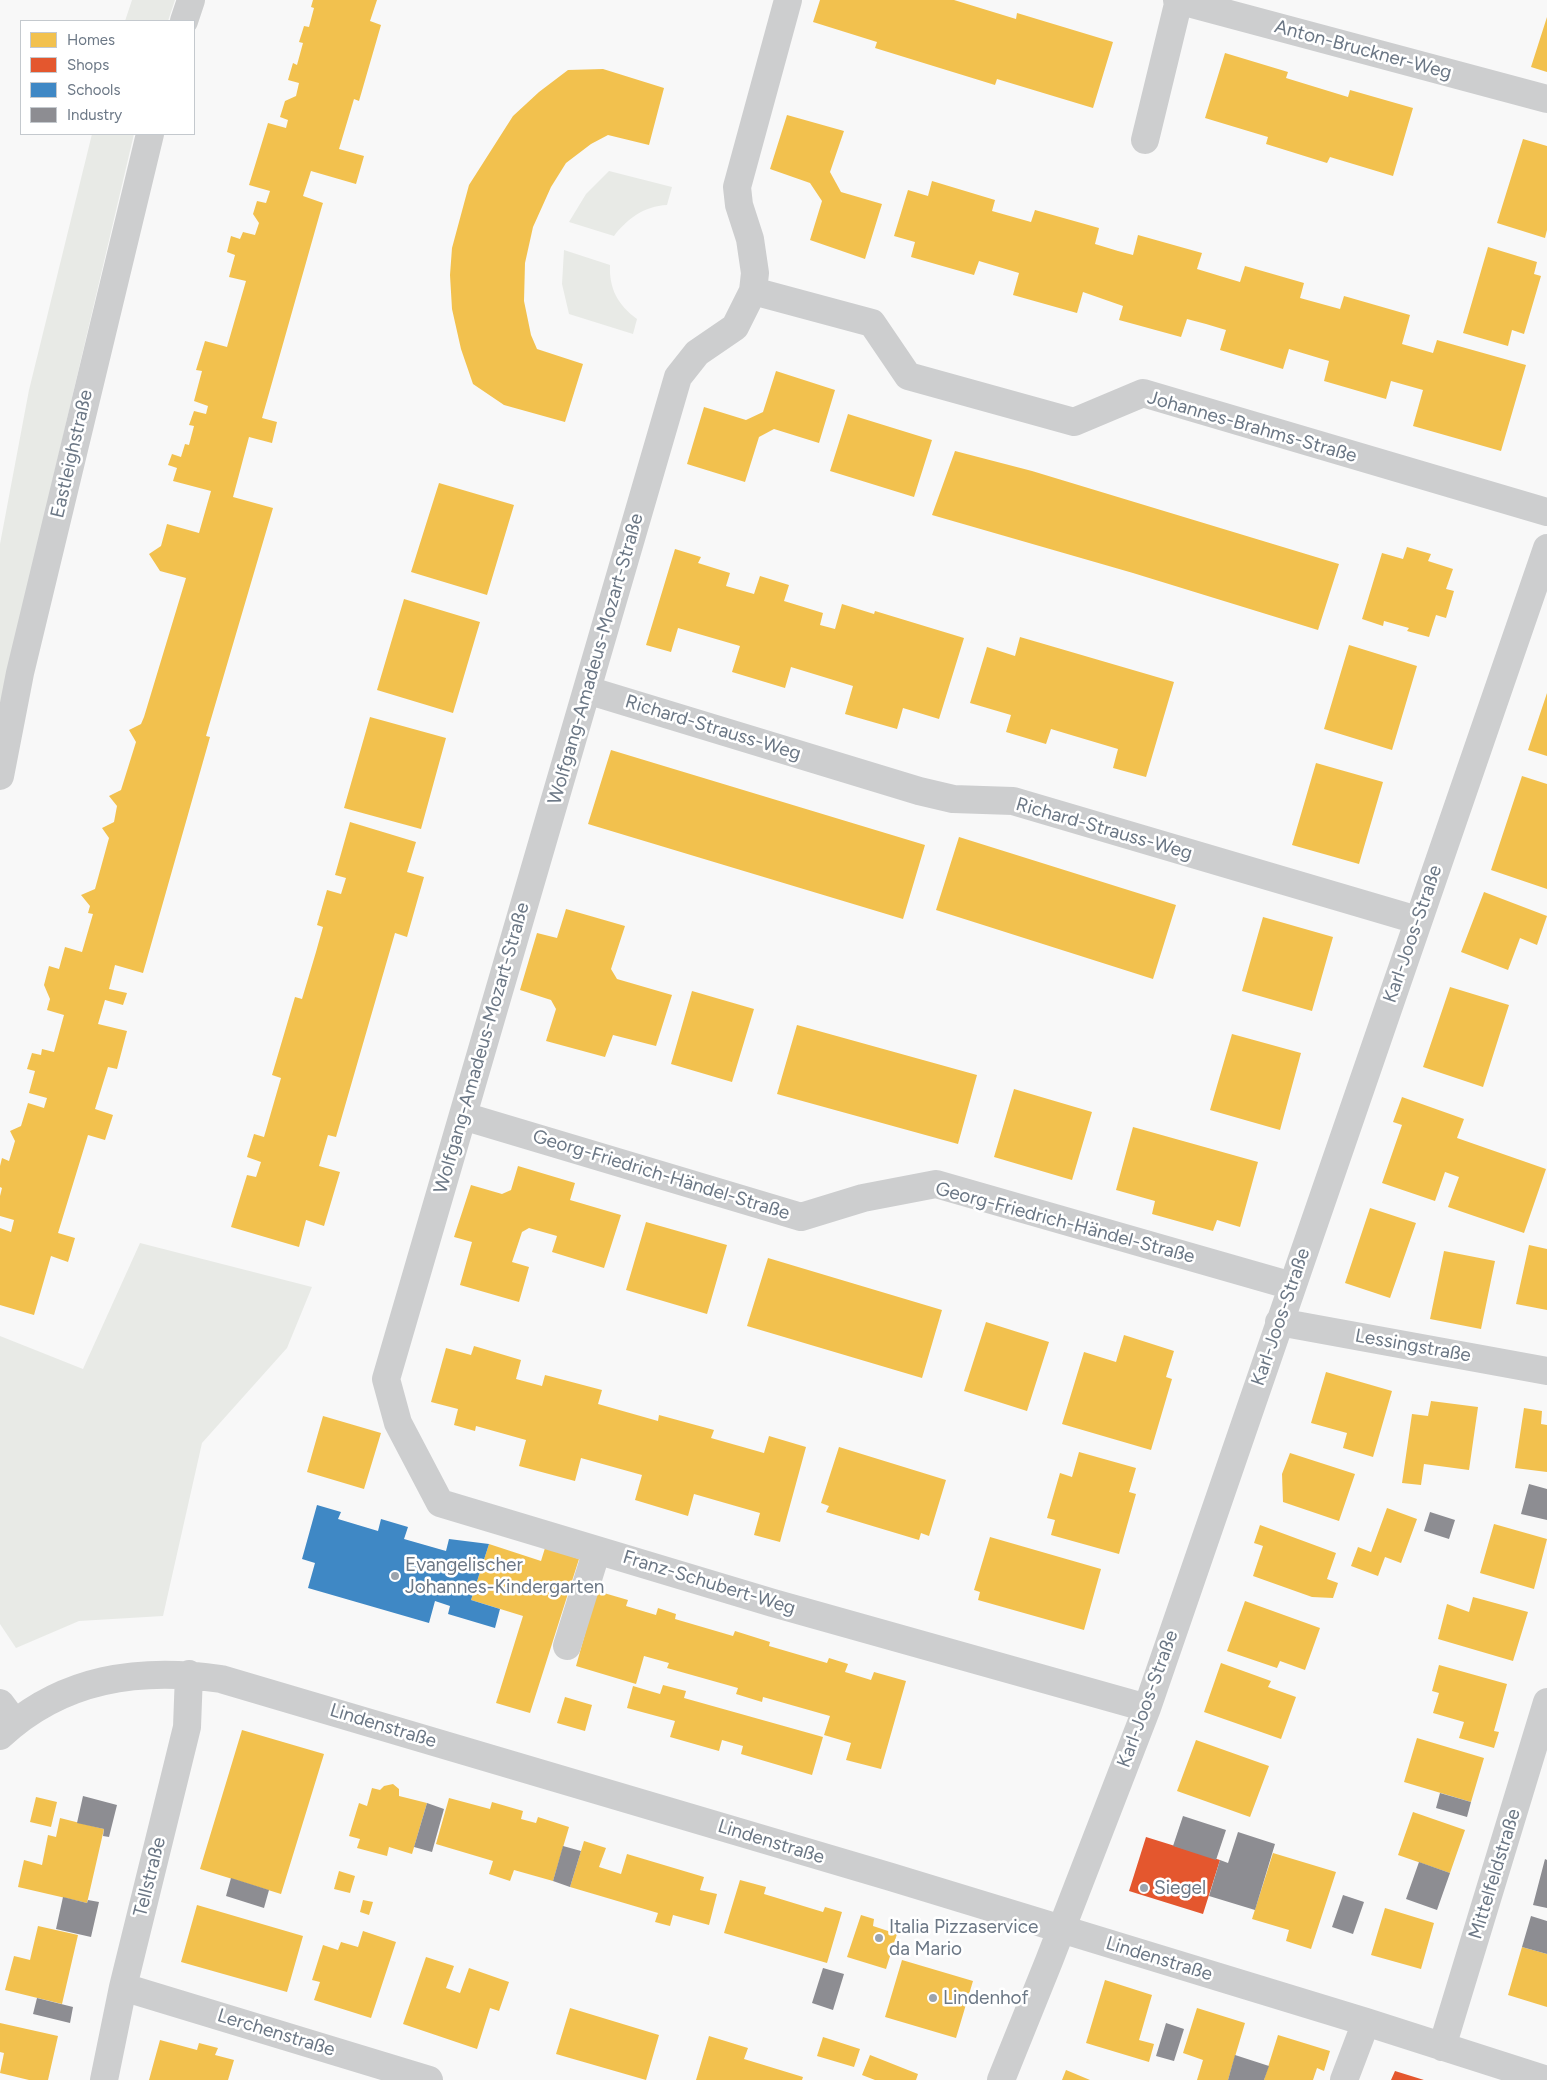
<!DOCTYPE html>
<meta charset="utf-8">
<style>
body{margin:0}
#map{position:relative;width:1547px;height:2080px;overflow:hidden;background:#f8f8f8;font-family:Figtree,sans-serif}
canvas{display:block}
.legend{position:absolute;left:20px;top:20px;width:175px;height:115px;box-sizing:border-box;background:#fff;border:1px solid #c4c9ce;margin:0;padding:6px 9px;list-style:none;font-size:15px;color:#6b7785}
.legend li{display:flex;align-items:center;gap:10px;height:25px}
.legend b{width:25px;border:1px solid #c4c9ce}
</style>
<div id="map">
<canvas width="1547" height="2080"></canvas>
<ul class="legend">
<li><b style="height:14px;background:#f2c14e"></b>Homes</li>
<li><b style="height:14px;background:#e4572e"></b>Shops</li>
<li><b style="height:14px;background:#3f88c5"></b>Schools</li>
<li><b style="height:14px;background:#8d8d92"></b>Industry</li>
</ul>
</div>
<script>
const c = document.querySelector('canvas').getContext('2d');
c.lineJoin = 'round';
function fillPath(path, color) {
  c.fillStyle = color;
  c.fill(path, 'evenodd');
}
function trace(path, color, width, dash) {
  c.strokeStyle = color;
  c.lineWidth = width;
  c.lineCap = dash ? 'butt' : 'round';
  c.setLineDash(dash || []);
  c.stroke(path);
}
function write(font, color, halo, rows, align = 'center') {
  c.font = font + ' Figtree,sans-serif';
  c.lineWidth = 5;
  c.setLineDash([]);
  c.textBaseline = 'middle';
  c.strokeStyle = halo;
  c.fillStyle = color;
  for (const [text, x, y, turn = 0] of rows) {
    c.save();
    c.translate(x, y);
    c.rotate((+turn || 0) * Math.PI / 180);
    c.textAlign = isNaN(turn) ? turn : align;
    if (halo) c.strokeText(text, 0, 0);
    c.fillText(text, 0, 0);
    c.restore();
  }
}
fillPath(new Path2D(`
 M132,0H175L168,21H125Z
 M92,134H134L0,704V544L29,390Z
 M609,171L672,187L667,205C644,206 627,219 614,236L569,222L586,194Z
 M564,250L610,265C609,289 618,305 637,319L633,334L569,314L562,284Z
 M140,1243L312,1287L287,1348L202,1443L163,1616L79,1621L16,1648L0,1624V1336L83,1369Z`), '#e8eae6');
fillPath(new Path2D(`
 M313,0H377L370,21L381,25L359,101L354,99L339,149L364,156L356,184L311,171L303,196L323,203L322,206L262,418L277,422L272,443L249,437L233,497L273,508L206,736L210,737L143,973L115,965L109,989L127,993L123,1005L105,1000L98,1024L127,1031L117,1069L108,1067L95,1109L113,1115L105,1140L88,1135L58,1233L75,1238L68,1262L51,1256L34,1315L0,1305V1228L11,1232L14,1220L0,1216V1196L2,1188L0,1187V1166L2,1158L9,1161L15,1141L10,1131L21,1126L28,1103L44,1108L47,1098L29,1093L35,1071L27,1069L32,1053L41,1055L42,1049L54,1052L64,1015L47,1010L50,999L44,985L49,966L59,969L65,947L82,952L93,914L88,913L90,906L81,895L95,889L109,838L102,828L114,822L117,806L109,796L121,790L136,742L129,730L141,724L144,717L186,578L160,571L149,554L161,546L167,524L199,533L211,491L173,481L177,468L168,465L172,454L181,457L185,444L189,445L194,426L189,425L194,411L206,414L208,406L194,401L202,371L196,370L205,341L227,347L246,281L229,277L235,255L227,252L231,236L240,239L243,232L255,235L259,223L253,214L257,201L266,203L270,191L249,185L268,123L286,128L288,120L280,117L285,101L296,96L299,83L288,80L293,63L297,65L303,43L299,42L304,26L309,27L314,8L311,7Z
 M820,0H954L1016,19L1017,13L1113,42L1093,108L997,79L995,85L875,48L877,42L813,22Z
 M1547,17V72L1531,67Z
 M1225,53L1288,72L1286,78L1348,97L1350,90L1413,108L1393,176L1330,157L1327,163L1266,144L1268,137L1205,118Z
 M603,69L664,88L649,145L608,135L591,144L566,163L551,187L533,227L525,263L524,301L531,335L537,349L583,364L565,422L504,405L473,384L461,349L452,309L450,275L452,248L469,185L513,116L539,92L568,70Z
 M787,115L844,131L830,172L841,192L882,204L865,259L810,240L822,201L810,183L770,169Z
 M1523,139L1547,146V230L1545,238L1497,223Z
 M932,181L995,200L992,211L1031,222L1035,210L1099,228L1095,244L1118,251L1133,255L1138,235L1202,253L1197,269L1220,276L1240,282L1245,266L1304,283L1300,298L1340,309L1344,296L1410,315L1402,344L1433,353L1437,340L1526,365L1501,451L1413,426L1423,390L1391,381L1386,399L1324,381L1329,361L1289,349L1283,369L1220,350L1226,330L1206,324L1187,319L1181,337L1119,320L1123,306L1083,292L1077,313L1013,295L1019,273L979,261L974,275L911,257L915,242L894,236L908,190L928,196Z
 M1488,247L1537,262L1534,274L1541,276L1524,334L1512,330L1508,346L1463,333Z
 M776,371L835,390L819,443L774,429L759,437L745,482L687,464L704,407L746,420L763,412Z
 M848,414L932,440L914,497L830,471Z
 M955,451L1032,471L1339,564L1318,630L1133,573L932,515Z
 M439,483L514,505L487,595L411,572Z
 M1407,547L1431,554L1428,561L1453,569L1446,589L1454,591L1446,618L1436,615L1429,637L1407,631L1409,628L1384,621L1383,626L1362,619L1382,553L1403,559Z
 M675,549L701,557L698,563L730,573L726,586L754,594L760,576L789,585L784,601L823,613L820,625L835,629L842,604L874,614L875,611L964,638L939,719L903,708L897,729L845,714L853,686L791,667L785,688L732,672L740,646L678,628L671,652L646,645Z
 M404,599L480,622L453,713L377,690Z
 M1020,637L1174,682L1146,777L1113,768L1118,749L1051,729L1046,744L1006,732L1011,715L970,703L987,647L1015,656Z
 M1349,645L1417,666L1392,750L1324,729Z
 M1547,693V756L1528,750Z
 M370,717L446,738L421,829L344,808Z
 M611,750L925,845L903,919L588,824Z
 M1316,763L1383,782L1359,864L1292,845Z
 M1522,776L1547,784V889L1491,870Z
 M350,822L416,842L407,872L424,877L407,937L395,933L336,1137L328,1135L319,1166L340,1172L324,1226L306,1220L299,1247L231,1227L247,1175L256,1177L261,1162L247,1157L254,1134L264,1137L281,1078L272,1075L295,997L302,999L316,952L323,927L317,925L327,890L341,894L346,878L335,875Z
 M959,837L1176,905L1153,979L936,910Z
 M1484,892L1547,916L1537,945L1520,938L1508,970L1461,952Z
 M566,909L625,926L611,969L617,979L672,995L656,1046L613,1035L605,1057L546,1041L556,1009L551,1000L520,990L537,933L557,938Z
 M1263,917L1333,937L1312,1011L1242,991Z
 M1450,987L1509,1005L1483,1087L1423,1067Z
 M692,991L754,1009L732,1082L671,1064Z
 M797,1025L977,1075L958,1144L777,1094Z
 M1232,1034L1301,1053L1280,1130L1210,1110Z
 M1014,1089L1092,1112L1072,1180L994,1157Z
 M1402,1097L1464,1119L1457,1138L1546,1169L1524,1233L1448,1207L1459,1177L1445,1172L1435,1201L1382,1183L1402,1125L1393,1122Z
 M1133,1127L1258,1162L1240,1227L1217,1220L1213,1231L1152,1214L1155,1201L1116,1190Z
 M518,1166L575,1183L570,1200L621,1215L604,1268L552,1252L557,1236L529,1228L522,1232L512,1262L529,1267L519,1302L460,1285L472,1242L454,1237L471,1185L502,1194L511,1190Z
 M1370,1208L1416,1223L1390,1298L1345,1283Z
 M646,1222L727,1245L707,1314L626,1290Z
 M1529,1245L1547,1249V1310L1516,1304Z
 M1444,1251L1495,1261L1481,1329L1430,1319Z
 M768,1258L942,1310L922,1378L747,1326Z
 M986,1322L1049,1342L1027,1411L964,1391Z
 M1124,1335L1174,1351L1166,1377L1172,1379L1151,1450L1062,1424L1084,1352L1116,1362Z
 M474,1346L521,1360L516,1379L542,1386L545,1375L602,1390L598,1404L658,1421L659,1415L714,1430L711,1438L764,1453L769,1436L806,1447L780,1542L754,1535L760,1513L694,1494L688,1516L635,1500L642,1475L581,1458L575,1481L519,1466L526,1440L476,1426L475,1431L454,1425L458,1409L431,1402L446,1348L471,1355Z
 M1326,1372L1392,1391L1373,1457L1343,1448L1347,1433L1311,1423Z
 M1431,1401L1478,1407L1469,1470L1424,1464L1421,1485L1402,1483L1412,1414L1428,1416Z
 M1524,1408L1542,1411L1541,1424L1547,1425V1472L1515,1468Z
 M323,1416L381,1433L364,1489L307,1472Z
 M839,1447L946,1480L929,1536L921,1533L919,1540L826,1512L829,1506L821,1503Z
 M1079,1452L1136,1468L1129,1492L1136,1494L1119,1554L1051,1535L1055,1520L1047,1518L1060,1473L1072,1477Z
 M1290,1453L1355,1474L1339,1521L1283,1502L1282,1474Z
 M1387,1508L1417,1519L1401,1563L1385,1557L1378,1576L1351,1566L1358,1547L1371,1552Z
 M1494,1524L1547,1539L1534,1589L1480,1573Z
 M1260,1525L1336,1553L1327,1579L1338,1583L1333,1598L1312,1597L1253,1576L1263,1546L1254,1543Z
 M990,1537L1101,1569L1084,1630L978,1600L980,1592L974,1590Z
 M489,1544L541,1561L545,1548L579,1559L530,1713L496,1703L523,1616L471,1600Z
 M597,1591L628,1600L626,1606L656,1615L658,1608L676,1614L675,1619L733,1636L735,1631L770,1642L769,1646L827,1663L829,1658L848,1664L845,1672L871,1680L874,1672L906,1681L881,1769L846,1760L851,1743L824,1735L830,1716L763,1697L762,1702L736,1694L738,1688L667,1668L669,1663L644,1656L636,1684L576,1666Z
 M1473,1597L1528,1612L1513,1661L1438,1639L1447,1604L1469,1612Z
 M1245,1601L1320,1628L1305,1670L1280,1661L1277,1668L1227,1651Z
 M1221,1663L1271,1681L1268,1687L1296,1697L1281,1739L1204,1712Z
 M1439,1665L1507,1684L1494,1731L1499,1732L1494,1748L1459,1738L1464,1722L1433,1713L1439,1693L1432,1691Z
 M663,1685L686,1691L684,1698L823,1737L812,1775L741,1754L743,1746L722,1740L719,1751L670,1737L675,1721L627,1708L633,1686L660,1694Z
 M565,1697L592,1705L585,1731L557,1723Z
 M242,1730L324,1754L281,1894L200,1869Z
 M1417,1738L1484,1758L1471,1802L1404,1782Z
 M1196,1740L1269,1766L1250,1817L1177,1791Z
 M393,1784L399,1789V1796L427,1803L412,1854L389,1847L387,1856L357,1848L360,1839L349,1836L359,1803L367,1806L372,1788L380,1790L384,1786Z
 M36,1797L57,1802L51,1827L30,1822Z
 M449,1798L490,1809L492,1802L523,1811L521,1819L536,1823L538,1817L569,1827L553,1881L514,1870L510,1881L489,1874L493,1861L436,1844Z
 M1413,1812L1465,1830L1450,1873L1398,1855Z
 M60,1818L104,1829L87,1903L18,1887L24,1860L42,1865L48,1835L56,1837Z
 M584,1841L606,1848L599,1867L621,1874L627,1854L704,1877L700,1890L717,1894L709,1925L673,1915L670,1926L655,1922L658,1913L570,1887Z
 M1273,1853L1336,1872L1311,1949L1286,1941L1289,1930L1252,1919Z
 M339,1871L355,1876L350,1893L334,1889Z
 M740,1880L766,1887L764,1894L823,1912L825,1907L842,1912L827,1963L724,1933Z
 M363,1900L373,1902L369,1915L360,1912Z
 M197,1905L303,1936L287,1992L181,1962Z
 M1385,1908L1434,1923L1421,1969L1371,1955Z
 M861,1915L874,1919L873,1926L897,1934L886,1969L847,1957Z
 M38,1926L78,1935L62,2004L5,1990L14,1956L30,1960Z
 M363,1931L396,1942L371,2018L314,2000L320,1982L312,1980L323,1945L338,1950L341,1942L358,1947Z
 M1522,1947L1547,1954V2007L1508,1995Z
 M426,1957L454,1966L446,1988L460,1993L469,1968L509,1982L499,2011L490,2008L477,2049L403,2024Z
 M902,1960L973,1981L956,2038L885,2017Z
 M1105,1980L1152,1995L1139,2040L1154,2044L1149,2062L1086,2043Z
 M570,2008L659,2035L646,2080L556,2054Z
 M1197,2008L1245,2023L1228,2080H1197L1203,2060L1183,2053Z
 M0,2023L58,2036L48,2080H29L0,2073L4,2053L0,2052Z
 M1278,2035L1330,2051L1324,2071L1317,2068L1313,2080H1264Z
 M709,2036L748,2048L744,2059L803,2077L802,2080H696Z
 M823,2037L860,2049L854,2067L817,2056Z
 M160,2040L197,2050L199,2043L218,2048L215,2055L234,2060L228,2080H149Z
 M870,2055L918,2074L916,2080H875L862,2075Z
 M1066,2070L1090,2080H1062Z`), '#f2c14e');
fillPath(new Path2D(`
 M1146,1837L1220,1860L1203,1914L1129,1891Z
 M1395,2071L1424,2080H1391Z`), '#e4572e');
fillPath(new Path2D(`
 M317,1505L341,1512L338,1519L378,1531L381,1519L408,1527L404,1539L446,1551L449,1539L489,1544L471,1600L500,1609L495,1628L448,1614L450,1606L435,1601L429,1623L308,1588L315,1563L302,1559Z`), '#3f88c5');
fillPath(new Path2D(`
 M1529,1484L1547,1489V1520L1521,1514Z
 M1430,1512L1455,1520L1449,1539L1424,1531Z
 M1440,1793L1471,1802L1467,1817L1436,1808Z
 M83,1796L117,1805L109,1837L103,1836L104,1829L77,1823Z
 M427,1803L444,1809L432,1852L414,1847Z
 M1183,1816L1226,1830L1216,1860L1173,1846Z
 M1238,1832L1275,1844L1255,1910L1209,1896L1220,1860L1228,1863Z
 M563,1846L581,1851L570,1887L553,1881Z
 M1545,1859L1547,1860V1908L1533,1905Z
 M1419,1862L1450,1873L1437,1910L1406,1899Z
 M231,1878L269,1890L264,1908L226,1896Z
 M1343,1895L1364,1902L1353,1934L1332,1927Z
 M63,1897L87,1903L88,1900L99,1902L91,1937L56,1929Z
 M1531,1916L1547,1921V1954L1522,1947Z
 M823,1968L844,1974L833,2010L812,2003Z
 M37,1998L73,2007L70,2023L33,2014Z
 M1166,2023L1184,2029L1174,2061L1156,2056Z
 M1235,2055L1269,2066L1264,2080H1228Z`), '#8d8d92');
trace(new Path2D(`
 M788,0L737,187L739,205L750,239L755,273L753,291L735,327L697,353L678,377L386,1379L398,1423L440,1503L773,1603L1147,1708
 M1177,0L1547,99
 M184,21L191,0
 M1145,140L1179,0
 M753,291L872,323L908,376L1074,422L1143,393L1547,512
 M587,690L919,791L953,799L1013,801L1417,920
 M0,776L20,673L150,134
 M463,1116L801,1217L863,1198L936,1184L1292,1286
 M1279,1322L1547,1371
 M567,1646L597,1550
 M0,1703L15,1723
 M0,1736C62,1678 139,1667 221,1679L891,1877L1366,2022L1547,2080
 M123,1987L429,2080
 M1442,2047L1547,1702
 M104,2080L123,1987L187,1727L189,1674
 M1001,2080L1049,1961L1147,1708L1547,548
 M1344,2080L1366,2022`), '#cdcecf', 28);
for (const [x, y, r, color] of [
 [395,1576,5,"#9ca4ad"],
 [1144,1888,5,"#9ca4ad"],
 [879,1938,5,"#9ca4ad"],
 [933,1998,5,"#9ca4ad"]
]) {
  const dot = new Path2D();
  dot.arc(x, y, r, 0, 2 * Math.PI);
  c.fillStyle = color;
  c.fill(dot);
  trace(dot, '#fff', 2);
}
write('19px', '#6b7785', '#fff', [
 ["Anton-Bruckner-Weg",1363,50,15],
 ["Johannes-Brahms-Straße",1252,427,16],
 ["Eastleighstraße",72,454,-77],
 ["Wolfgang-Amadeus-Mozart-Straße",596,659,-74],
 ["Richard-Strauss-Weg",713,728,17],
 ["Richard-Strauss-Weg",1104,829,16],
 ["Karl-Joos-Straße",1413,934,-71],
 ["Wolfgang-Amadeus-Mozart-Straße",482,1048,-74],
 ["Georg-Friedrich-Händel-Straße",661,1175,17],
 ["Georg-Friedrich-Händel-Straße",1065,1223,15],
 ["Karl-Joos-Straße",1281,1317,-71],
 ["Lessingstraße",1413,1346,10],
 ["Franz-Schubert-Weg",709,1583,17],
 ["Karl-Joos-Straße",1148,1699,-70],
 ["Lindenstraße",383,1726,17],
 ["Lindenstraße",771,1842,17],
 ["Mittelfeldstraße",1495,1874,-73],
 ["Tellstraße",150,1877,-76],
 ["Lindenstraße",1159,1959,17],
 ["Lerchenstraße",276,2033,17]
]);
write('19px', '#6b7785', '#fff', [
 ["Evangelischer",405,1565],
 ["Johannes-Kindergarten",405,1587],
 ["Siegel",1154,1888],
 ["Italia Pizzaservice",889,1927],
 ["da Mario",889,1949],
 ["Lindenhof",943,1998]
], 'left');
</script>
